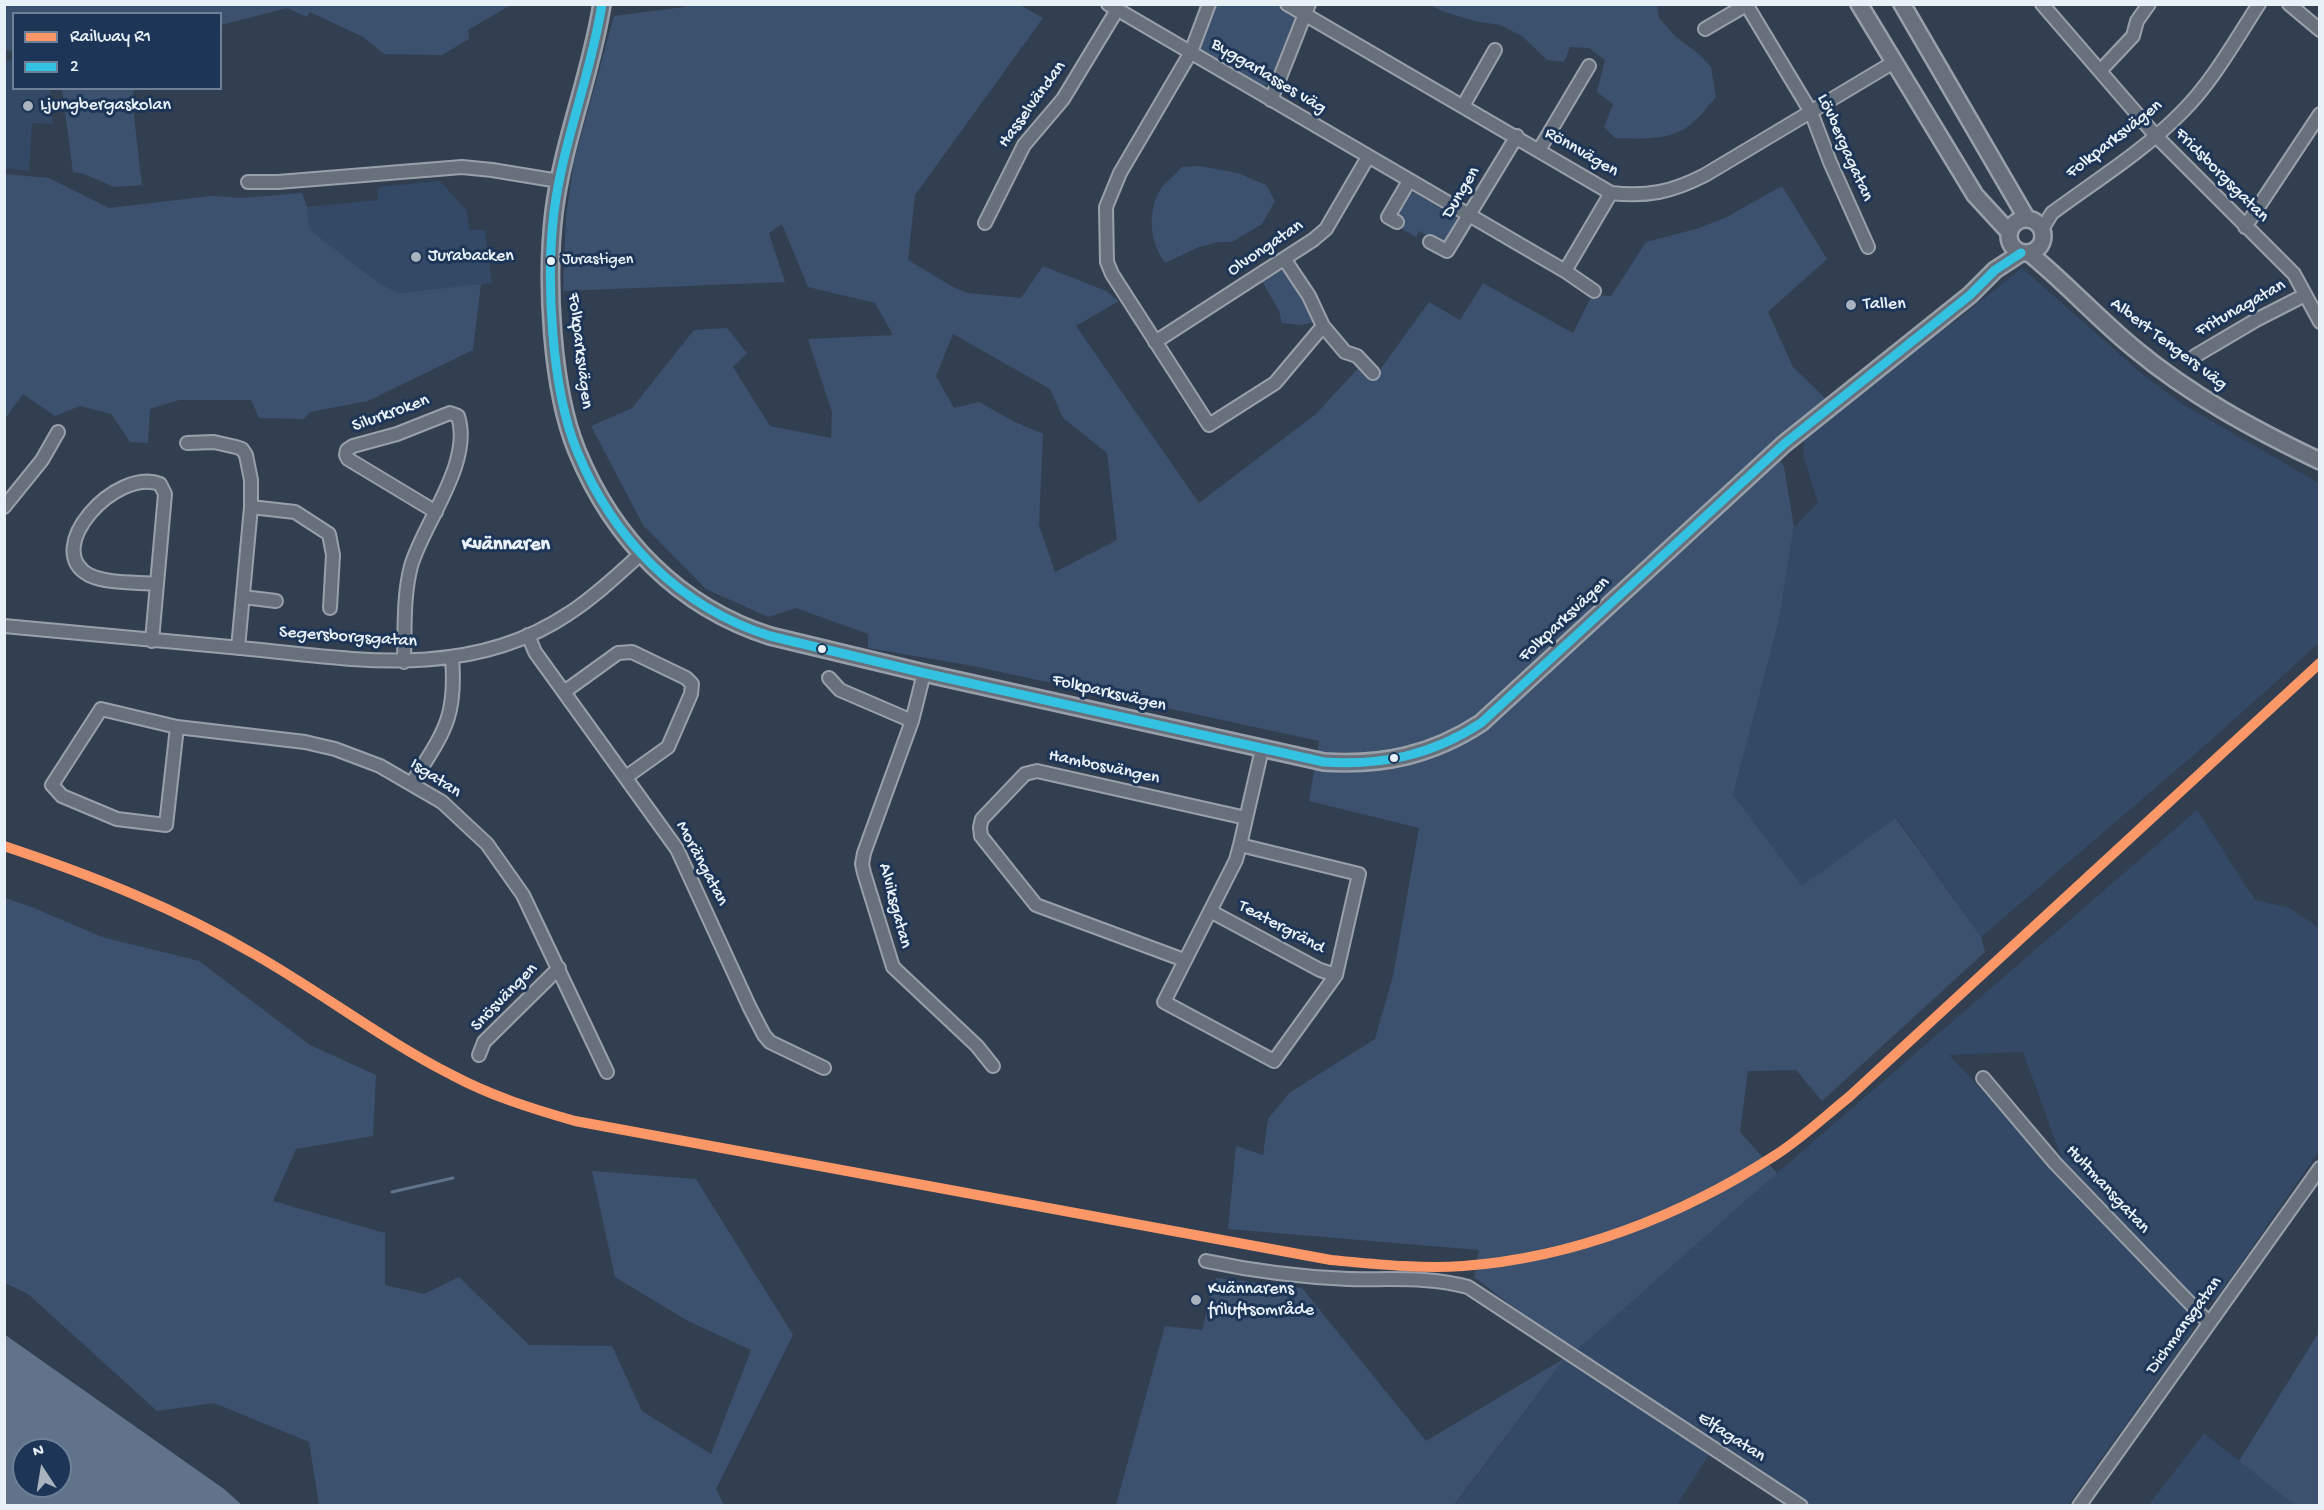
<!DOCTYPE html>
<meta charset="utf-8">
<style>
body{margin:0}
#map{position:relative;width:2324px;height:1510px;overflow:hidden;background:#323f50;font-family:"Gochi Hand",sans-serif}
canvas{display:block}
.frame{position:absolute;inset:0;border:6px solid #e8f1f8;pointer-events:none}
.legend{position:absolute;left:12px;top:12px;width:210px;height:78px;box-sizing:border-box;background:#1d3557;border:2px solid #6e8097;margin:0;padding:8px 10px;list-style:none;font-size:18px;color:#e8f1f8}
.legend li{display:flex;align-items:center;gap:12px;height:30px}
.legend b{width:30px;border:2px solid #6e8097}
.north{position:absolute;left:12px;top:1438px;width:60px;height:60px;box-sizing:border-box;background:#1d3557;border:2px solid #6e8097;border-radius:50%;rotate:348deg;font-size:16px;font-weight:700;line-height:24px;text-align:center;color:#e8f1f8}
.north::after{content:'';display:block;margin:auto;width:21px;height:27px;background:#a8b3bd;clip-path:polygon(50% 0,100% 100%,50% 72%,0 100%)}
</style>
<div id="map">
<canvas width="2324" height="1510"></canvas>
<div class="frame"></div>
<ul class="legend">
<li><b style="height:8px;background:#fc9868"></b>Railway R1</li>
<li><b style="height:8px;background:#33c2e2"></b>2</li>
</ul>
<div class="north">N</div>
</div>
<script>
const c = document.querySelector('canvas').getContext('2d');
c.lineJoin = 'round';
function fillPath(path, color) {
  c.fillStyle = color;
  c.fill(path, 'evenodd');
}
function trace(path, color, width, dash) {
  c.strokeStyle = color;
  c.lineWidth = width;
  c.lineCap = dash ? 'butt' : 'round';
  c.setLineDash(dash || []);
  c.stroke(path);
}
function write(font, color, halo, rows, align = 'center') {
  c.font = font + ' "Gochi Hand",sans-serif';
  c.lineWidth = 6;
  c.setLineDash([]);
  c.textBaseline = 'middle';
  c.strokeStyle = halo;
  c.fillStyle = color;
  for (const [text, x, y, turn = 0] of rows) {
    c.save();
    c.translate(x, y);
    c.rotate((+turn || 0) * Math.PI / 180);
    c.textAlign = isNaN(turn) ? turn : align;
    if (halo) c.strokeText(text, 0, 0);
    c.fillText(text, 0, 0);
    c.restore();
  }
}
fillPath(new Path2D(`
 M5,60L13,61L14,88L50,89L53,124L32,123L29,171L5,168Z
 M440,181L467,211L469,230H485L492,283L400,293L380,284L309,229L307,207L378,200V187Z
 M2022,268L2142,374L2182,404L2319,483V643L2210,741L1981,937L1897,818L1802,887L1733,795L1778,625L1794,527L1818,503L1803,454L1804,438L1934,332L1953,323Z
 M2197,810L2255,900L2290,908L2319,928V1151L2216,1299L2204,1303L2192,1298L2062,1159L2023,1052L1949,1055L2187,1310L2192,1322V1332L2068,1505H1807L1574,1353L1777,1173Z
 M1565,1358L1709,1455L1677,1505L1454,1506Z
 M2204,1433L2294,1505L2148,1506Z`), '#334965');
fillPath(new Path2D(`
 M1018,4L1043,18L915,195L908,260L953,287L968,293L1021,298L1043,266L1106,291L1119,301L1076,326L1199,503L1316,414L1360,366L1379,371L1429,302L1460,320L1483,283L1573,333L1592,295L1611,296L1646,242L1696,229L1725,218L1782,186L1827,259L1768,312L1793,367L1827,400L1771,443L1784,467L1794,527L1778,625L1733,795L1802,886L1896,818L1981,937L1985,952L1822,1101L1796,1070L1748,1071L1740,1132L1777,1173L1574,1353L1474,1277L1479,1250L1228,1229L1236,1146L1263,1155L1268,1119L1289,1093L1375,1039L1393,976L1419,828L1309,801L1319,741L973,666L868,648V634L796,608L768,617L706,589L643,525L591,426L632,408L694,330L727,328L747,353L733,367L770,426L831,438L832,412L808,339L893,335L875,303L808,287L782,224L769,233L785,282L563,291L566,216L574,161L614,16L684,7V5ZM953,334L1050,389L1063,418L1107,453L1117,540L1055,572L1039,525L1043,434L1013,421L979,402L954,408L936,376Z
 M4,5L5,4L511,5L468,30L469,39L442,55L384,54L363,37L310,12L307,17L287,8L221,25L220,14H14L13,51L5,50Z
 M1214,5H1278L1295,16L1296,21L1272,81L1264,86H1254L1202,52L1199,43Z
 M1430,5H1657L1659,18L1676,37L1699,54L1711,67L1716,97C1708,106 1700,117 1690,125C1671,141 1638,139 1615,138L1604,127L1613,104L1597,92L1605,60L1589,48L1570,47L1564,62L1547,60L1522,36L1500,25L1474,21L1442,11Z
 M62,89H134L132,99L142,185L114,187L84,174L73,172Z
 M1199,166L1238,173L1266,185L1275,201L1262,224L1232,242H1218L1199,247L1165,263C1150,242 1146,211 1162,187C1168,180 1176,174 1182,167Z
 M5,174L49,178L109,208L211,196L242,198L302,193L307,207L309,229L380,284L400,293L481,284L473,350L368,401L310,412L304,419L259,418L251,400H179L150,409L148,443L130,442L111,414L80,406L55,416L23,394L5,419Z
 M1407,193H1415L1457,218V223L1445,245L1419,231L1416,237L1398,227L1403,220L1395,215Z
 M1278,269L1286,273L1314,316L1313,322L1302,325L1282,323L1279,311L1262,281Z
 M5,898L34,908L102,937L199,961L310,1045L376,1075L373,1136L296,1149L273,1201L385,1233V1285L424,1294L459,1277L529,1345L612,1346L642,1411L711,1454L751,1350L688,1321L615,1277L592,1171L696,1179L793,1335L716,1489L724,1505H319L309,1442L214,1403L157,1411L28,1294L5,1283Z
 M1216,1278L1302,1288L1426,1441L1565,1358L1454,1505H1116L1165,1326L1202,1330Z
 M2319,1332V1505H2294L2239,1461Z`), '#3c516d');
fillPath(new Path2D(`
 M4,1334L224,1489L242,1505H5ZM24,1450H60V1486H24Z`), '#60738a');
trace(new Path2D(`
 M392,1192L453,1178`), '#60738a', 3);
const minor = new Path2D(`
 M1108,4L1565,271L1594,291
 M1209,4L1191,52L1120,173L1106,207L1107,262L1112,274L1209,425L1275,383L1323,326L1309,296L1285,260
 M1287,4L1611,193C1648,197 1672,192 1705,175L1894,62
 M1746,4L1811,112L1830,162L1868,247
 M2042,4L2156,136L2294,274L2320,322
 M2289,4L2320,30
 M1705,29L1746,5
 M2100,71L2133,36L2137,21L2149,4
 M1271,100L1309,4
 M1463,106L1495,50
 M1539,150L1589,66
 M248,182H278L462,167L492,170L559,181
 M1397,222L1388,217L1409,181
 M985,223L1024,145L1063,99L1117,10
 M2245,227L2320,114
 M2042,229L2052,213C2095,181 2144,151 2182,112C2213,81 2235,41 2259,4
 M1430,242L1447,251L1517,136
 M1565,271L1611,193
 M1323,326L1345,352L1357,356L1373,373
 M1155,342L1313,240L1326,229L1368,157
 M2195,356L2256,320L2305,295
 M187,443L214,442L236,447L242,449L246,455L251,480V507L238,648
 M4,507L42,460L58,432
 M251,507L295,512L329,534L333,555L330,608
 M243,597L276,601
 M4,626C83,634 162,640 241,648C352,659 468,681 568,614C595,597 618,574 642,553
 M528,635L535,652L677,849L750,1008L764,1035L770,1042L824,1068
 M152,641L153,629L165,494L160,484C116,467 41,549 89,575C108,584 136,582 157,584
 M404,662C405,630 403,597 411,566C424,522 473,463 458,416L450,413L397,434L353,446L347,450L346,455L348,459L436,512
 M924,673L912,721L864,853L862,864L864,873L893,967L977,1046L993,1066
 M829,678L840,690L912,721
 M564,692L618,653L632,652L686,678L692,684L691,694L668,747L626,777
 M177,727L166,825L117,819L62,796L52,785L101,709L177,727L305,742L335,749L380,766L442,802L487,844L523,895L607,1072
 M412,783C443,733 457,719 452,658
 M1240,845L1236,860L1164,1002L1274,1061L1336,975L1359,874L1240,845L1262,749
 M1210,911L1320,970L1336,975
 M1184,960L1036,905L981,836L980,827L982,819L1025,774L1037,771L1246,818
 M479,1055L484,1042L559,968
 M1983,1078L2055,1163L2209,1323
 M1206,1261C1253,1271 1300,1277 1348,1279C1388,1280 1430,1276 1468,1287L1801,1506
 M2079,1506L2320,1168`);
const major = new Path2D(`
 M602,4C591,75 563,141 554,212C546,279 551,388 577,451C613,539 679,607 770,636L924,673L1324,762C1382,766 1432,755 1481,723L1784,444L1970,295L1995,270L2021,253
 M1859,4L1975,195L2009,232
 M1902,4L2027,219
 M2009 236a17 17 0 1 1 34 0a17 17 0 1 1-34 0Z
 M2029,253C2066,283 2098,319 2135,349C2190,395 2255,430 2320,461`);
trace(minor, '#99a0aa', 16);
trace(major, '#99a0aa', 20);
trace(minor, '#67707b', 12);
trace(major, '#67707b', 15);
trace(new Path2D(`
 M602,4C591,75 563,141 554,212C546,279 551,388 577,451C613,539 679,607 770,636L924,673L1324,762C1382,766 1432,755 1481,723L1784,444L1970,295L1995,270L2021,253`), '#33c2e2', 9);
trace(new Path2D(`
 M4,846C91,875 175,908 254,954C321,992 383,1040 452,1075C491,1096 533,1109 575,1121L1331,1260C1375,1264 1419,1269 1463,1266C1573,1258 1681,1216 1774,1156C1801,1139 1824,1117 1849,1097L2320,663`), '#fc9868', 10);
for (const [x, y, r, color] of [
 [28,106,6,"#a8b3bd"],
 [416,257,6,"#a8b3bd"],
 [551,261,5,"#e8f1f8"],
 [1851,305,6,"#a8b3bd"],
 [822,649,5,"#e8f1f8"],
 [1394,758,5,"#e8f1f8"],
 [1196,1300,6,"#a8b3bd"]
]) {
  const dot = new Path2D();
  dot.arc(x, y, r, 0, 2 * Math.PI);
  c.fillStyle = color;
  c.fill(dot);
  trace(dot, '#1d3557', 2);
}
write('16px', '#e8f1f8', '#1d3557', [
 ["Jurastigen",562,261]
], 'left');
write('18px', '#e8f1f8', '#1d3557', [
 ["Byggarlasses väg",1268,77,31],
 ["Hasselvändan",1033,105,-54],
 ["Folkparksvägen",2115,140,-38],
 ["Lövbergagatan",1844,148,66],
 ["Rönnvägen",1581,153,30],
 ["Fridsborgsgatan",2221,176,45],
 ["Dungen",1462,193,-59],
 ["Olvongatan",1266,249,-34],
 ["Fritunagatan",2241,309,-29],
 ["Albert Tengers väg",2168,345,37],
 ["Folkparksvägen",579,351,83],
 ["Silurkroken",391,414,-20],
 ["Folkparksvägen",1565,620,-43],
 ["Segersborgsgatan",348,638,4],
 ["Folkparksvägen",1109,694,13],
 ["Hambosvängen",1104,768,12],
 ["Isgatan",435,779,33],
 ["Morängatan",701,864,62],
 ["Alviksgatan",894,906,75],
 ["Teatergränd",1281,928,28],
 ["Snösvängen",505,998,-46],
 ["Hultmansgatan",2107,1190,47],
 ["Dichmansgatan",2185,1326,-54],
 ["Elfagatan",1731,1438,33]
]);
write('18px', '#e8f1f8', '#1d3557', [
 ["Ljungbergaskolan",40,106],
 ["Jurabacken",428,257],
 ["Tallen",1863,305],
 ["Kvännarens",1208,1290],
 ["friluftsområde",1208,1311]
], 'left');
write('bold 20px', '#e8f1f8', '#1d3557', [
 ["Kvännaren",506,546]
]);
</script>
